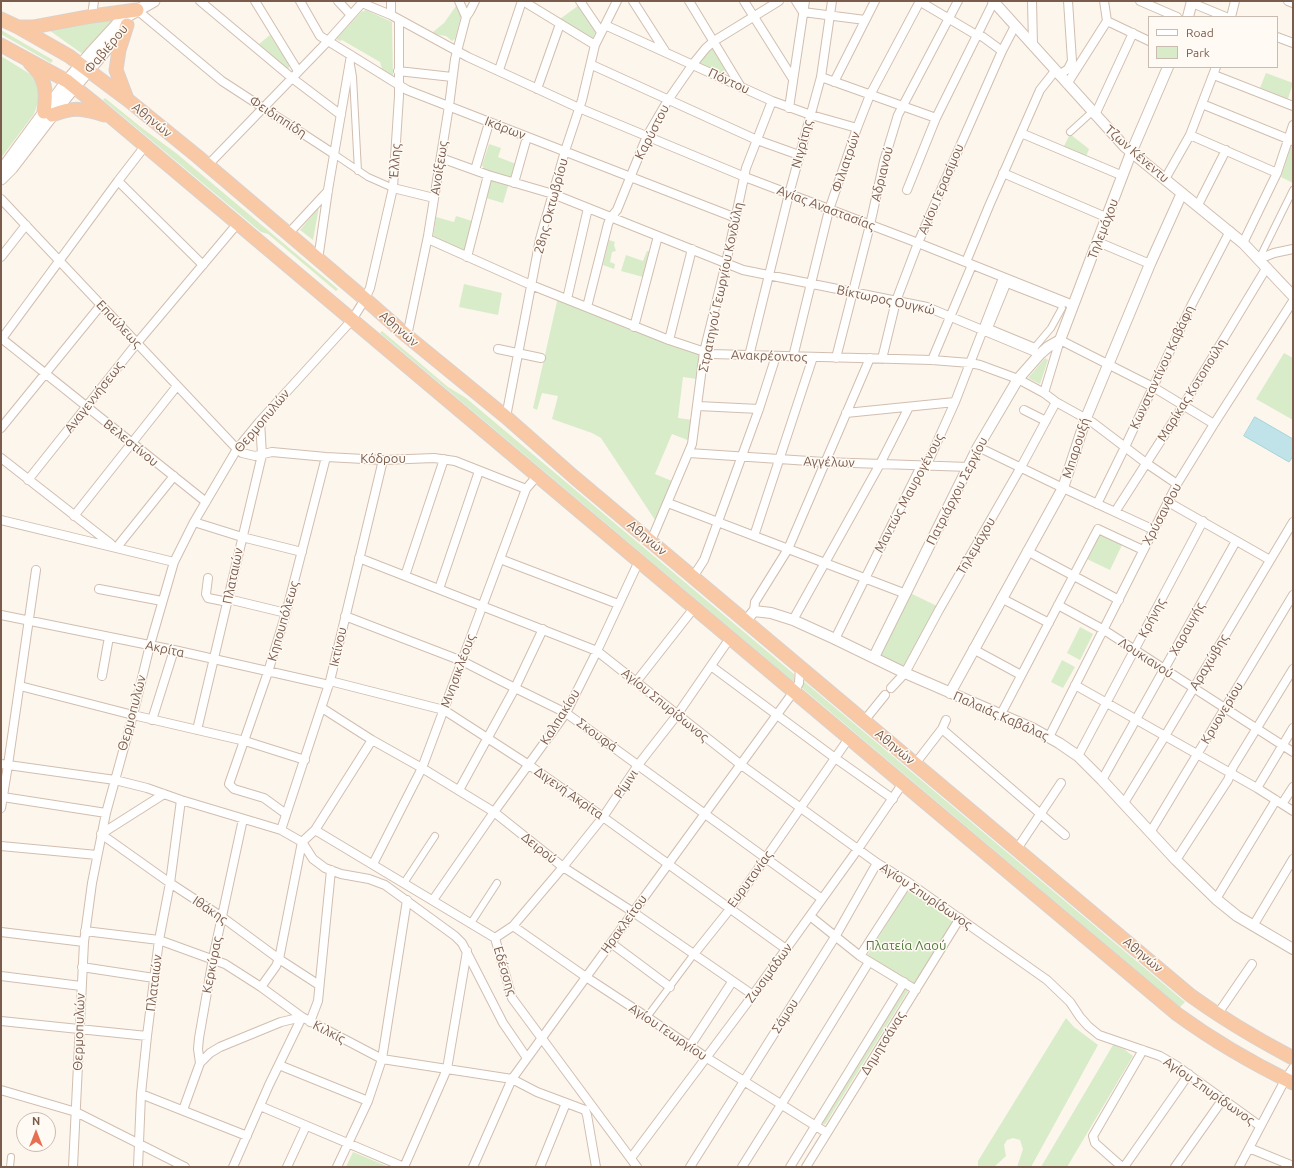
<!DOCTYPE html>
<meta charset="utf-8">
<style>
body{margin:0}
#map{position:relative;width:1294px;height:1168px;overflow:hidden;background:#fdf6ec;font-family:Ubuntu,sans-serif}
canvas{display:block}
.frame{position:absolute;inset:0;border:2px solid #7a5c4d;pointer-events:none}
.legend{position:absolute;left:1148px;top:16px;width:130px;height:52px;box-sizing:border-box;background:#fffaf3;border:1px solid #cabbb1;margin:0;padding:5px 7px;list-style:none;font-size:12px;color:#7a5c4d}
.legend li{display:flex;align-items:center;gap:8px;height:20px}
.legend b{width:20px;border:1px solid #cabbb1}
.north{position:absolute;left:16px;top:1112px;width:40px;height:40px;box-sizing:border-box;background:#fffaf3;border:1px solid #cabbb1;border-radius:50%;rotate:0deg;font-size:11px;font-weight:700;line-height:16px;text-align:center;color:#7a5c4d}
.north::after{content:'';display:block;margin:auto;width:14px;height:18px;background:#e76f51;clip-path:polygon(50% 0,100% 100%,50% 72%,0 100%)}
</style>
<div id="map">
<canvas width="1294" height="1168"></canvas>
<div class="frame"></div>
<ul class="legend">
<li><b style="height:5px;background:#fff"></b>Road</li>
<li><b style="height:11px;background:#d8ecc9"></b>Park</li>
</ul>
<div class="north">N</div>
</div>
<script>
const c = document.querySelector('canvas').getContext('2d');
c.lineJoin = 'round';
function fillPath(path, color) {
  c.fillStyle = color;
  c.fill(path, 'evenodd');
}
function trace(path, color, width, dash) {
  c.strokeStyle = color;
  c.lineWidth = width;
  c.lineCap = dash ? 'butt' : 'round';
  c.setLineDash(dash || []);
  c.stroke(path);
}
function write(font, color, halo, rows, align = 'center') {
  c.font = font + ' Ubuntu,sans-serif';
  c.lineWidth = 3;
  c.setLineDash([]);
  c.textBaseline = 'middle';
  c.strokeStyle = halo;
  c.fillStyle = color;
  for (const [text, x, y, turn = 0] of rows) {
    c.save();
    c.translate(x, y);
    c.rotate((+turn || 0) * Math.PI / 180);
    c.textAlign = isNaN(turn) ? turn : align;
    if (halo) c.strokeText(text, 0, 0);
    c.fillText(text, 0, 0);
    c.restore();
  }
}
fillPath(new Path2D(`
 M579,5L596,31L592,39L560,19Z
 M456,6L461,16L455,39L452,41L446,36L433,34V32L444,23Z
 M366,10L392,22L393,76L382,69L380,62L342,40L340,41L336,39L361,12Z
 M119,15L108,25L84,55L46,28Z
 M1,30L53,60L51,63L1,34Z
 M270,35L290,66L288,69L259,44Z
 M713,46L727,71L723,75L699,64Z
 M1,56L30,74L40,89L39,100L34,114L1,158Z
 M1266,73L1293,83L1288,99L1260,88Z
 M105,98L142,128L176,153L338,289L336,291L268,234L261,232L103,100Z
 M1070,134L1089,149L1086,157L1063,148Z
 M489,144L501,148L498,157L516,164L512,180L494,174L492,172L484,169L482,165Z
 M1291,146L1293,147V183L1281,177Z
 M489,179L509,183L503,203L486,198Z
 M319,207L313,240L300,230Z
 M456,216L472,221L464,251L433,238L436,217L454,222Z
 M609,240L615,242L614,245L616,251L612,252L610,262L615,264L614,269L603,265Z
 M647,251H650L643,277L621,271L626,255L643,261Z
 M464,284L502,293L498,315L459,307Z
 M558,297L700,352L697,379L683,377L678,418L693,420L690,441L672,434L655,474L672,481L657,520H655L601,438L592,433L552,419L558,396L542,393L537,410L533,408Z
 M382,331L448,387L466,398L794,674V682L380,333Z
 M1284,353L1293,358V420L1256,399Z
 M1045,358L1048,360L1040,384L1028,378Z
 M1099,534L1122,545L1110,570L1087,559Z
 M910,593L937,606L906,668L880,655Z
 M1080,627L1093,634L1080,660L1067,653Z
 M1062,660L1075,667L1063,688L1051,682Z
 M801,679L1185,1002L1180,1007L802,688Z
 M908,889L953,922L915,986L867,956Z
 M905,988L908,990V991L826,1123L824,1125L822,1122Z
 M1066,1018L1074,1027L1098,1045L1031,1167H1017L1023,1149L1020,1140L1013,1138L1007,1140L1004,1145L1006,1156L994,1167H978V1161Z
 M1113,1045L1124,1049L1133,1056L1067,1167H1041Z
 M353,1152L389,1167H346Z`), '#d8ecc9');
const water = new Path2D(`
 M1255,417L1293,439V456L1289,462L1244,436Z`);
fillPath(water, '#bfe3e8');
trace(water, '#a5d3da', 1);
const pedestrian = new Path2D(`
 M351,65L353,77L358,171
 M1070,132L1092,112
 M334,154L368,177L393,188
 M1259,259L1293,190
 M1007,284L1061,305L1062,308L1051,328L1035,347L989,328Z
 M404,883L435,836
 M471,923L497,883
 M647,1017L694,954
 M10,1167L11,1157`);
const minor = new Path2D(`
 M200,1L292,78L341,115
 M255,1L298,71
 M300,1L320,36L407,90L736,218
 M338,1L351,15
 M459,1L466,17
 M523,1L595,45
 M580,1L601,32
 M633,1L665,51
 M689,1L741,87
 M744,1L793,79
 M796,1L803,12L865,20
 M919,1L973,33L983,37L1002,51
 M1032,1L1033,45
 M1104,1L1107,21
 M1140,1L1177,17
 M1288,1L1293,3
 M362,3L391,15L468,57L579,108L745,177L918,243L1073,305
 M1192,3L1226,17
 M137,10L222,81L334,154
 M391,15V1
 M92,16L94,1
 M1231,17L1235,1
 M1107,21L1149,41
 M605,25L772,101L811,115L857,128
 M1277,37L1293,43
 M592,65L757,140L799,155
 M499,70L522,1
 M398,71L452,77
 M1059,75L1068,69L1072,61L1068,1
 M1214,75L1293,106
 M821,77L936,118
 M834,82L875,1
 M1067,84L1107,21
 M537,89L560,24
 M1202,104L1293,141
 M789,108L805,1
 M1095,115L1133,33
 M1021,133L1123,176
 M1190,135L1277,173
 M441,158L488,175L553,194L743,270L927,307L1040,354
 M207,166L328,41L362,3
 M475,170L489,123
 M1003,173L1108,218
 M1165,179L1190,135L1216,67
 M118,181L203,265
 M514,183L527,137
 M393,188L434,198
 M907,190L936,118L994,1
 M1,199L237,449L242,453L255,456L272,452L326,457L383,460L434,458L455,461L526,489
 M1198,205L1226,150
 M288,234L328,191
 M428,239L531,285L669,340L711,354L932,360L970,363L980,365L1018,379L1044,393L1056,402L1092,422L1146,463L1177,484
 M1098,242L1150,264
 M1243,243L1277,173L1293,125
 M1,257L26,225
 M467,257L488,175
 M1259,259L1274,253L1293,249
 M318,260L328,190L351,55
 M966,262L989,206L1040,90L1055,71
 M567,299L588,208
 M587,307L608,224L611,217L617,210L647,136L668,100L693,64L706,48L714,41L779,1
 M634,327L658,236
 M407,336L428,236L449,106L455,59L466,17L470,11L475,1
 M1,338L206,502
 M1,340L118,181L145,146
 M669,340L692,249
 M498,349L541,358
 M749,356L789,194L821,77L832,1
 M793,357L829,210L857,128L870,95L920,1
 M836,358L870,225L884,161L898,115L958,1
 M882,359L896,301L918,243L957,153L1002,51L1015,26
 M932,360L972,265
 M1044,393L1060,340L1153,387L1214,424
 M698,406L759,409
 M1024,410L1046,421
 M846,413L955,402
 M506,417L540,239L565,151L582,100L595,45L617,1
 M1,428L101,305
 M978,447L1063,488L1154,530
 M689,453L824,462L969,467
 M1,458L111,544
 M28,480L137,343L238,223
 M1168,502L1270,560
 M668,503L906,594
 M1097,504L1125,447L1191,306L1230,231
 M1115,512L1183,406L1267,267
 M74,516L177,386
 M1,520L174,562
 M194,522L242,537L302,552
 M754,536L813,357
 M651,541L692,444L704,352L726,263L746,168L772,101
 M117,547L174,476
 M1027,551L1119,600
 M359,558L597,651L740,764L877,863L908,882L1047,980L1070,1002L1080,1017L1088,1026L1099,1035L1160,1056L1177,1066L1260,1126
 M500,559L618,604
 M405,576L444,459
 M693,577L704,560L759,409L776,356
 M208,578L206,594L208,598L228,602
 M99,589L162,601
 M439,589L479,471
 M1001,598L1049,623
 M228,599L286,613
 M1058,605L1104,630L1293,752
 M754,611L755,602L788,549L870,358
 M1,615L174,650L329,685
 M345,616L462,661L515,688L566,713L822,899
 M793,620L880,464L909,407
 M835,639L918,472L929,460L955,402L1003,278
 M973,649L1021,675
 M711,666L835,758L893,799
 M102,676L109,637
 M330,681L444,710L529,765L603,817L786,949
 M636,682L694,608
 M1075,685L1257,788L1293,811
 M20,686L133,715L245,741L305,760
 M891,688L905,673L939,610L1021,467L1056,402
 M322,708L372,740L422,768L494,812L563,867L633,912L753,995
 M1001,714L1098,529L1143,550
 M152,720L174,650
 M864,721L885,695
 M942,729L1065,835
 M197,730L262,455L260,421
 M1049,737L1177,484L1214,424L1293,301
 M1078,756L1203,521
 M1,764L115,780L147,788L181,800L281,830L302,842L313,859L325,868L341,874L369,879L385,885L455,936L462,943L503,1023L527,1058
 M915,764L942,729L946,720
 M1102,780L1236,541
 M1257,788L1293,728
 M459,790L515,688L543,629
 M164,794L101,834L170,883L222,917L279,959L319,985
 M3,797L106,813
 M1124,803L1165,736L1293,522
 M1282,804L1293,787
 M1,808L8,765L36,570
 M286,814L264,798L234,789L229,784L268,672L286,613L326,457
 M281,830L330,681L383,460
 M315,830L495,938L512,998L637,1167
 M1151,831L1293,595
 M302,842L315,830L372,740
 M1,846L97,855
 M1017,849L1061,783
 M1176,860L1228,780L1233,767L1293,669
 M373,864L422,768L526,489L537,476
 M1216,899L1276,800
 M433,900L494,812L566,713L597,651L639,561
 M810,916L860,956L916,990
 M513,926L586,977L647,1017L707,1058L827,1133
 M1253,926L1293,859
 M85,931L159,940L225,964L261,987L302,1017L382,1059L512,1079L537,1092L585,1110
 M1,932L84,942
 M495,938L513,926L563,867L603,817L638,765L677,715L730,638
 M611,943L670,987
 M694,954L730,909L765,859L849,738
 M860,956L908,882
 M82,967L154,978
 M1,976L81,986
 M261,987L276,966L279,959L302,842
 M1217,1015L1252,964
 M1,1021L147,1036
 M310,1022L318,1001L331,870
 M690,1046L732,982
 M200,1063L210,1053L220,1047L281,1022L302,1017
 M279,1065L368,1101
 M1,1090L76,1112L185,1167
 M141,1094L247,1136
 M260,1106L404,1167
 M183,1110L200,1063L198,1049L199,1038L213,958L243,819
 M585,1110L587,1115L596,1167
 M1249,1148L1293,1166
 M631,1158L753,995L858,849L903,783
 M73,1167L84,942L92,883L106,813L133,715L150,645L174,562L194,522L237,449L260,421L352,320L365,299L370,288L393,188L399,96V20
 M138,1167L141,1094L147,1036L159,940L170,883L181,800
 M233,1167L269,1085L302,1017
 M287,1167L306,1126
 M337,1167L368,1101L382,1059L407,900
 M404,1167L447,1069L467,951
 M473,1167L512,1079L797,687L799,683L800,667
 M540,1167L566,1103
 M690,1167L835,937L877,863
 M742,1167L781,1105L869,962
 M790,1167L904,982
 M806,1167L960,918
 M1122,1167L1095,1143L1093,1136L1143,1050
 M1124,1167L1189,1074
 M1175,1167L1223,1099
 M1239,1167L1285,1080L1293,1068`);
const tertiary = new Path2D(`
 M993,1L1124,146L1243,243L1293,296
 M1188,17L1192,1
 M746,621L754,611L771,613L793,620L835,639L905,673L1032,728L1059,743L1078,756L1102,780L1176,860L1216,899L1237,916L1293,949
 M874,657L978,447L1018,379L1040,354L1048,347L1060,340L1131,153L1168,67
 M950,693L1063,488L1086,418L1150,264L1182,193`);
const secondary = new Path2D(`
 M1,171L67,81L90,54L122,19L154,1
 M1,179L12,168L67,96L126,26`);
const trunk = new Path2D(`
 M1,19L18,27L69,56L128,100L197,156L365,299L407,336L506,417L574,477L1190,995C1223,1019 1257,1039 1293,1058
 M127,25L119,50L116,70L127,99
 M18,27H33L92,16L137,10
 M1,45L67,81L98,106L1177,1014C1214,1041 1252,1063 1293,1083
 M30,63C46,78 47,91 44,112
 M52,115C73,107 83,108 104,115`);
trace(pedestrian, '#d1beb0', 8);
trace(minor, '#d1beb0', 10);
trace(tertiary, '#d1beb0', 12);
trace(secondary, '#d6c0b0', 13);
trace(trunk, '#dad1cd', 15);
trace(pedestrian, '#fff', 6);
trace(minor, '#fff', 8);
trace(tertiary, '#fff', 10);
trace(secondary, '#fff', 11);
trace(trunk, '#f9c8a4', 13);
write('13px', '#7a5c4d', '#fffaf3', [
 ["Φαβιέρου",106,49,-50],
 ["Πόντου",729,81,25],
 ["Φειδιππίδη",278,117,33],
 ["Αθηνών",152,120,39],
 ["Ικάρων",505,128,21],
 ["Καρύστου",652,132,-63],
 ["Νιγρίτης",802,144,-75],
 ["Τζων Κένεντυ",1137,154,41],
 ["Έλλης",395,161,-86],
 ["Φιλιατρών",846,162,-71],
 ["Ανοίξεως",439,168,-81],
 ["Αδριανού",882,174,-76],
 ["Αγίου Γερασίμου",941,189,-67],
 ["28ης Οκτωβρίου",551,206,-75],
 ["Αγίας Αναστασίας",826,208,21],
 ["Τηλεμάχου",1103,229,-69],
 ["Στρατηγού Γεωργίου Κονδύλη",721,287,-78],
 ["Βίκτωρος Ουγκώ",886,300,12],
 ["Επαύλεως",119,324,47],
 ["Αθηνών",399,329,41],
 ["Ανακρέοντος",769,356,2],
 ["Κωνσταντίνου Καβάφη",1162,367,-65],
 ["Μαρίκας Κοτοπούλη",1192,390,-58],
 ["Αναγεννήσεως",94,397,-52],
 ["Θερμοπυλών",262,421,-50],
 ["Βελεστίνου",131,443,39],
 ["Μπαρουξή",1076,448,-72],
 ["Κόδρου",383,459],
 ["Αγγέλων",829,462,2],
 ["Πατριάρχου Σεργίου",957,491,-63],
 ["Μαντώς Μαυρογένους",909,493,-62],
 ["Χρύσανθου",1162,514,-62],
 ["Αθηνών",647,538,40],
 ["Τηλεμάχου",976,546,-60],
 ["Πλαταιών",233,576,-78],
 ["Κρήνης",1152,618,-62],
 ["Κηπουπόλεως",283,621,-74],
 ["Χαραυγής",1187,629,-61],
 ["Ικτίνου",338,647,-77],
 ["Ακρίτα",165,649,12],
 ["Λουκιανού",1146,658,33],
 ["Αραχώβης",1209,662,-59],
 ["Μνησικλέους",458,671,-70],
 ["Αγίου Σπυρίδωνος",665,705,39],
 ["Θερμοπυλών",132,713,-75],
 ["Κρυονερίου",1222,713,-59],
 ["Παλαιάς Καβάλας",1001,716,24],
 ["Καλπακίου",560,717,-58],
 ["Σκουφά",597,735,36],
 ["Αθηνών",895,747,40],
 ["Ρίμινι",626,784,-56],
 ["Διγενή Ακρίτα",569,793,35],
 ["Δειρού",539,848,39],
 ["Ευρυτανίας",750,879,-54],
 ["Αγίου Σπυρίδωνος",926,896,34],
 ["Ιθάκης",210,910,34],
 ["Ηρακλείτου",624,924,-54],
 ["Αθηνών",1143,955,40],
 ["Κερκύρας",212,965,-79],
 ["Εδέσσης",505,971,73],
 ["Ζωσιμάδων",769,973,-54],
 ["Πλαταιών",154,983,-83],
 ["Σάμου",785,1016,-58],
 ["Θερμοπυλών",79,1032,-88],
 ["Κιλκίς",329,1032,27],
 ["Αγίου Γεωργίου",668,1032,34],
 ["Δημητσάνας",883,1043,-58],
 ["Αγίου Σπυρίδωνος",1209,1091,35]
]);
write('13px', '#537a41', '#fffaf3', [
 ["Πλατεία Λαού",906,946]
]);
</script>
